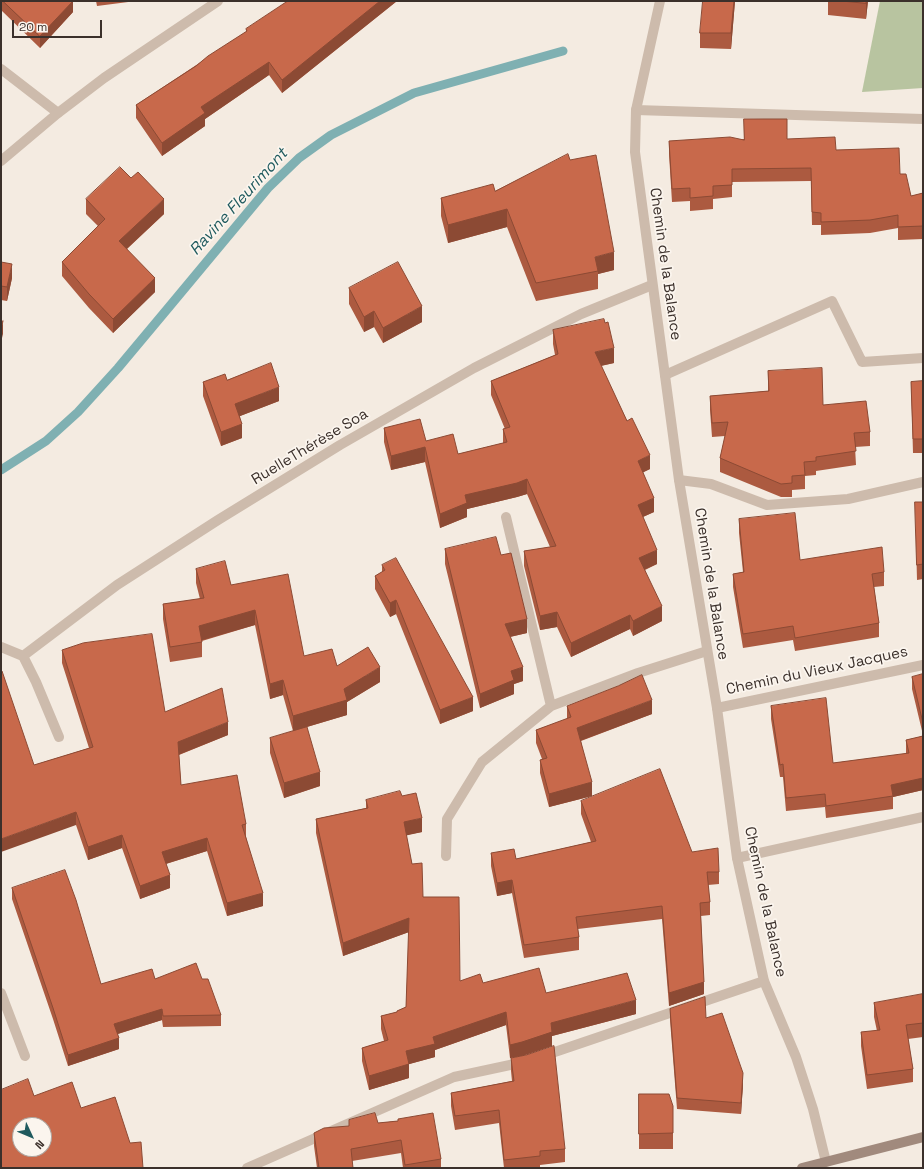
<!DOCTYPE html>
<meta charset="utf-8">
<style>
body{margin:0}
#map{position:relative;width:924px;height:1169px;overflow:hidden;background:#f4ebe1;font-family:"Space Grotesk",sans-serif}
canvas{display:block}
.frame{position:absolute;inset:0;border:2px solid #3b302b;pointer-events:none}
.north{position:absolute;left:12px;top:1117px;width:40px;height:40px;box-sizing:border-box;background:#fbf5ee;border:1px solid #aea6a0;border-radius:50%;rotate:134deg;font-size:11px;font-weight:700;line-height:16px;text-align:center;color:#3b302b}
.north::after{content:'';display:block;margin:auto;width:14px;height:18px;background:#1f5a5e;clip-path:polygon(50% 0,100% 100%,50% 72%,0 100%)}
.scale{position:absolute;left:12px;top:20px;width:90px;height:18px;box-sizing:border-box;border:2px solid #3b302b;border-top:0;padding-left:5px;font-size:12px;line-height:14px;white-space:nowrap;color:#3b302b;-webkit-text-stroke:3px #fbf5ee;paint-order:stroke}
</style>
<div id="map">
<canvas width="924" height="1169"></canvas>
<div class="frame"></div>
<div class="north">N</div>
<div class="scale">20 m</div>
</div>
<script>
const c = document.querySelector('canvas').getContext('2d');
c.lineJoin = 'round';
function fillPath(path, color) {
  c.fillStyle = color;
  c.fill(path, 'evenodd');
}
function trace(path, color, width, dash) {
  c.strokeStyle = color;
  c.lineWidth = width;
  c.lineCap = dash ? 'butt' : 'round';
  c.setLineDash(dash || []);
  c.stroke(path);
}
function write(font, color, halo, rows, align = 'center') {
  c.font = font + ' "Space Grotesk",sans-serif';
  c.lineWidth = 3.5;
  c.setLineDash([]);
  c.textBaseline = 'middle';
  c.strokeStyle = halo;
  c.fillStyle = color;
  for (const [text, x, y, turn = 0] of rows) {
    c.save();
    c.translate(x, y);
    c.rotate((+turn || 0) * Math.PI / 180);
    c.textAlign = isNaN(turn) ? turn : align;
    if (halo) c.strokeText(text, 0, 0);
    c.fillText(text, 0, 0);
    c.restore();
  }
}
fillPath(new Path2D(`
 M880,1H923V88L862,92Z`), '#b8c4a0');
trace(new Path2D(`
 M1,470L46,441L78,412L118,368L169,307L268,188L299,158L331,135L414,93L563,51`), '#7fb0b2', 9);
trace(new Path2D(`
 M665,375L832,301L862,362L923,358
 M679,480L711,484L767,505L848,499L923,482
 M506,517L551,706
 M717,708L923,665
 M446,856L447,819L482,762L551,706L638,673L707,651
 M737,858L923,817
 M543,1056L764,981
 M247,1168L454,1077L524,1062`), '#cdbbac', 10);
trace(new Path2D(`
 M1,69L58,113
 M636,110L923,119
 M1,647L23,656
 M23,656L117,585L218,520L340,445L474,368L581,314L652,285
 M23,656L36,682L59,737
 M1,993L25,1056`), '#cdbbac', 10);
trace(new Path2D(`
 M660,1L636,110L635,152L679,480L717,708L737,858L764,981L796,1057L813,1109L826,1162
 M1,161L58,113L104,78L218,1`), '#cdbbac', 10);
trace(new Path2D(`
 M802,1168L923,1137`), '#a18a7d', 10);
fillPath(new Path2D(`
 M1,1H73V12L40,48L1,10Z
 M96,1H136L97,6Z
 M288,1H397L282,93L269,75L205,119V126L162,156L136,118V105L246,32V29Z
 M703,1H735L731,49L700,48V33Z
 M828,1H868L866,19L828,15Z
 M744,119L787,139L836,150L900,174L911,196L923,193V239L898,240V228L870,233L821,235V225H812L811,181L732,182V197L713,199V209L690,211V201L672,202L669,154V141L744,139Z
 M495,191L614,270L598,274V289L536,301L507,227L448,243L441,216V198Z
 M86,199L164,214L127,249L155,292L113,333L89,308L62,276V262L98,226L86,214Z
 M1,262L12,278L7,301L1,300Z
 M349,288L422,322L383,343L374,327L364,332L349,304Z
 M553,330L614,363L601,366L650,469L643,472L654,512L643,517L657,564L645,570L662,621L633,636L630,629L571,657L557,627L540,630L524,566V551L550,547L527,494L517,497L467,509V517L440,528L425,462L391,470L384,442V428L426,441L458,454L503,443V429H505L491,395V381L555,355L553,344Z
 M768,371L823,405L870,432V446L855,447L856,465L816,471V475L805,476V489L792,490V497H781L720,472V458L725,436L712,437L710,410V396L768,391Z
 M227,380L279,401L240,416L242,438L221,446L203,396V382Z
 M923,381V453H913L911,382Z
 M915,502H923V579L917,580Z
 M739,519L800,560L884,572V586L874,587L879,623V637L795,651L793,640L743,648L733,587V574L743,572L739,533Z
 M445,549L501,555L527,633L510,637L523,681L514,684V694L480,708L445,564Z
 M382,565L473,711L440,724L396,614L390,617L375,589V576L382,572Z
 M196,569L231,585L304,656L337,666L380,682L347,702V715L307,727L320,786L284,798L270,753V738L293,731L283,695L270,699L255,625L202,641V657L170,662L163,619V604L200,599L196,583Z
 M62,650L165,712L228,735L179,755L181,785L246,824V837L263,906L227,916L207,851L166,864L170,888L140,899L122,848L88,860L76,825L34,765L89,748L62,663Z
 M923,674V735L912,689V677Z
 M567,706L652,714L581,741L592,796L549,807L540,773V760L542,759L536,743V730L567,719Z
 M771,706L833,763L906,754V740L923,736V790L893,797V809L826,818L825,807L786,811L783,777H780L771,719Z
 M402,796L422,832L406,835L412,864L423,897L460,981L483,983L546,993L636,1014L552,1036V1046L522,1056L510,1058L506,1025L435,1050V1057L409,1064V1078L369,1090L362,1061V1048L384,1041L381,1029V1016L397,1012V1011L406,1007L409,932L343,956L316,833V819L366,808V800Z
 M581,801L692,852L719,872V884L708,885L710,902V915L701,916L704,994L669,1006L662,919L578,929L579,937V950L524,958L512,893L497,896L491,866V853L516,859L591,842L581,814Z
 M12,888L101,984L155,979H202L221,1015V1026L163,1027L162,1020L118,1034L119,1049L68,1066L53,1019L12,899Z
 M923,994V1037L908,1039L913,1069V1082L867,1089L861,1046V1032L877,1031L874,1017V1003Z
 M670,1009L706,1018L743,1084L741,1114L677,1109L670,1020Z
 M511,1058L565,1149V1162L540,1165V1168H504L499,1123L455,1130L451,1106V1093L512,1081L511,1071Z
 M639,1094L673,1106V1149H639Z
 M398,1119L441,1159V1168H403L401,1153L352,1161L353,1168H317L314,1146V1133L378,1123L398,1121Z`), '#ac5a40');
fillPath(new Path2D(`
 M73,1V12L40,48V36Z
 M380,1H397L282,93V80Z
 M734,1H735L731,49V33Z
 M866,1H868L866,19Z
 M269,62V75L205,119V126L162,156V143L201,107Z
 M164,199V214L119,256V241Z
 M507,209V227L448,243V225Z
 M614,252V270L598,274V271L595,257Z
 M12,264V278L7,301V287Z
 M155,278V292L113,333V319Z
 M422,306V322L383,343V328Z
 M374,311V327L364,332V317Z
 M3,321V334L1,342V329Z
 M614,348V363L595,367V352Z
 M279,387V401L235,418V404Z
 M242,424V438L221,446V432Z
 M425,447V462L391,470V456Z
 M650,455V469L638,475V461Z
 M527,479V494L517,497L467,509V517L440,528V514L465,495Z
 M654,498V512L638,519V505Z
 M657,550V564L639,572V558Z
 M396,600V614L390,617V603Z
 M662,606V621L633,636V621Z
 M255,610V625L199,641V626Z
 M557,612V627L540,630V616Z
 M630,615V629L571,657V643Z
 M527,619V633L505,638V624Z
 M380,667V682L347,702V715L293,731V716L344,689Z
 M523,667V681L514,684V694L480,708V694L511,671Z
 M283,680V695L270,699V684Z
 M473,697V711L440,724V710Z
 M652,700V714L577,742V728Z
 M228,722V735L178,755V742Z
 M320,772V786L284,798V783Z
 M923,778V790L893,797L891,785Z
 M592,782V796L549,807V794Z
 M76,812V825L1,852V839Z
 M422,818V832L404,836V822Z
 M122,835V848L88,860V847Z
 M207,838V851L162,865V852Z
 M170,875V888L140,899V886Z
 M512,880V893L497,896V883Z
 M263,893V906L227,916V903Z
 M409,918V932L343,956V943Z
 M704,982V994L669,1006V993Z
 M636,1000V1014L552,1036V1046L522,1056L510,1058V1045L551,1023Z
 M162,1009V1020L114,1035V1024Z
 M506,1012V1025L435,1050V1057L406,1065V1051L433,1037Z
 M119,1038V1049L68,1066V1055Z
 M409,1064V1078L369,1090V1076Z
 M743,1073V1084L741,1114V1103Z`), '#8c4a34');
const building = new Path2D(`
 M3,1H73L40,36Z
 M288,1H380L282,80L269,62L201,107L205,113L162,143L136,105L196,66L208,56L247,31L246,29Z
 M703,1H734L731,33H700Z
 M842,1H866V3Z
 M744,119H787V139L835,137L836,150L899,148L900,174H906L911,196L923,193V226L898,227V215L870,220L821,222V213L812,212L811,168L732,169V185L713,186V196L690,198V188L672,189L669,141L730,137L744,140Z
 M568,154L570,160L596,155L614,252L595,257L598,271L536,283L507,209L448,225L441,198L493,184L495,191Z
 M120,167L131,178L138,172L164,199L119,241L155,278L113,319L89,294L62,262L105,219L86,199Z
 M1,262L12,264L7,287L1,286Z
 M398,262L422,306L383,328L374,311L364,317L349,288Z
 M604,319L605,323L608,322L614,348L595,352L627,421L632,418L650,455L638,461L654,498L638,505L657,550L639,558L662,606L633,621L630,615L571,643L557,612L540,616L524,551L556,546L527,479L517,483L465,495L467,503L440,514L425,447L391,456L384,428L420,419L426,441L453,434L458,454L507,442L503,429L510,427L491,381L558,354L553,330Z
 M3,321L1,329V323Z
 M271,363L279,387L235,404L242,424L221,432L203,382L225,374L227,380Z
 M822,368L823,405L866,401L870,432L854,433L856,451L816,457V461L804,462L805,475L792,476V483L781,484L720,458L728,422L712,423L710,396L769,391L768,371Z
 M923,381V439H913L911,382Z
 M915,502H923V564L917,565Z
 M795,513L800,560L882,547L884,572L872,574L879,623L795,638L793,626L743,634L733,574L744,572L739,519Z
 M496,537L501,555L511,553L527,619L505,624L523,667L511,671L514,680L480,694L445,549Z
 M396,558L473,697L440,710L396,600L390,603L375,576L385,570L382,565Z
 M225,561L231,585L288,574L304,656L332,649L337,666L368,647L380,667L344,689L347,700L293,716L283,680L270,684L255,610L199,626L202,642L170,647L163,604L204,598L196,569Z
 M152,634L165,712L222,688L228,722L178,742L181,785L237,775L246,824L242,825L263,893L227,903L207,838L162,852L170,875L140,886L122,835L88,847L76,812L1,839V672L2,671L34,765L93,747L62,650L83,643Z
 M923,674V723L912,677Z
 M642,675L652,700L577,728L592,782L549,794L540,760L547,758L536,730L571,717L567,706L618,686Z
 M826,698L833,763L909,753L906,740L923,736V778L891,785L893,796L826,806L825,794L786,798L783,764L780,765L771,706Z
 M307,727L320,772L284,783L270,738Z
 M660,769L692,852L718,848L719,872H707L710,902L700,903L704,982L669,993L662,906L576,917L579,937L524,945L512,880L497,883L491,853L514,849L516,859L596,841L581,801Z
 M400,791L402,796L416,793L422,818L404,822L412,864L422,863L423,897H459L460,981L480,974L483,983L539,968L546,993L627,973L636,1000L551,1023L552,1032L522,1042L510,1045L506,1012L433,1037L435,1044L406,1051L409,1064L369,1076L362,1048L388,1040L381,1016L397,1012V1011L406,1007L409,918L343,943L316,819L368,808L366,800Z
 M65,870L76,900L101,984L152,969L155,979L196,963L202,979H208L221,1015L163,1016L162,1009L114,1024L119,1038L68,1055L53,1008L12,888Z
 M923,994V1023L906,1025L913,1069L867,1075L861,1032L880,1030L874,1003Z
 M705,997L706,1018L722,1013L743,1073L741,1103L677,1098L670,1009Z
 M554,1046L565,1149L540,1151V1156L504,1160L499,1110L455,1116L451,1093L514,1081L511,1058L526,1055Z
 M28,1079L34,1096L72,1082L81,1108L115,1097L130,1143L141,1142L143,1168H1V1090ZM20,1125H44V1149H20Z
 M639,1094H669L673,1106V1133L639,1134Z
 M375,1113L378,1123L398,1121V1119L433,1113L441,1159L405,1165L401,1140L351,1149L353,1168H319L314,1133L324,1128L349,1126V1120Z`);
fillPath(building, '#c8694b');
trace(building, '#8c4a34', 1);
write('15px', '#3b302b', '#fbf5ee', [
 ["Chemin de la Balance",665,264,82],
 ["RuelleThérèse Soa",310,447,-31],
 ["Chemin de la Balance",711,584,81],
 ["Chemin du Vieux Jacques",817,671,-12],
 ["Chemin de la Balance",765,902,78]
]);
write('italic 16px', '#1f5a5e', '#fbf5ee', [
 ["Ravine Fleurimont",239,202,-48]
]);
</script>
